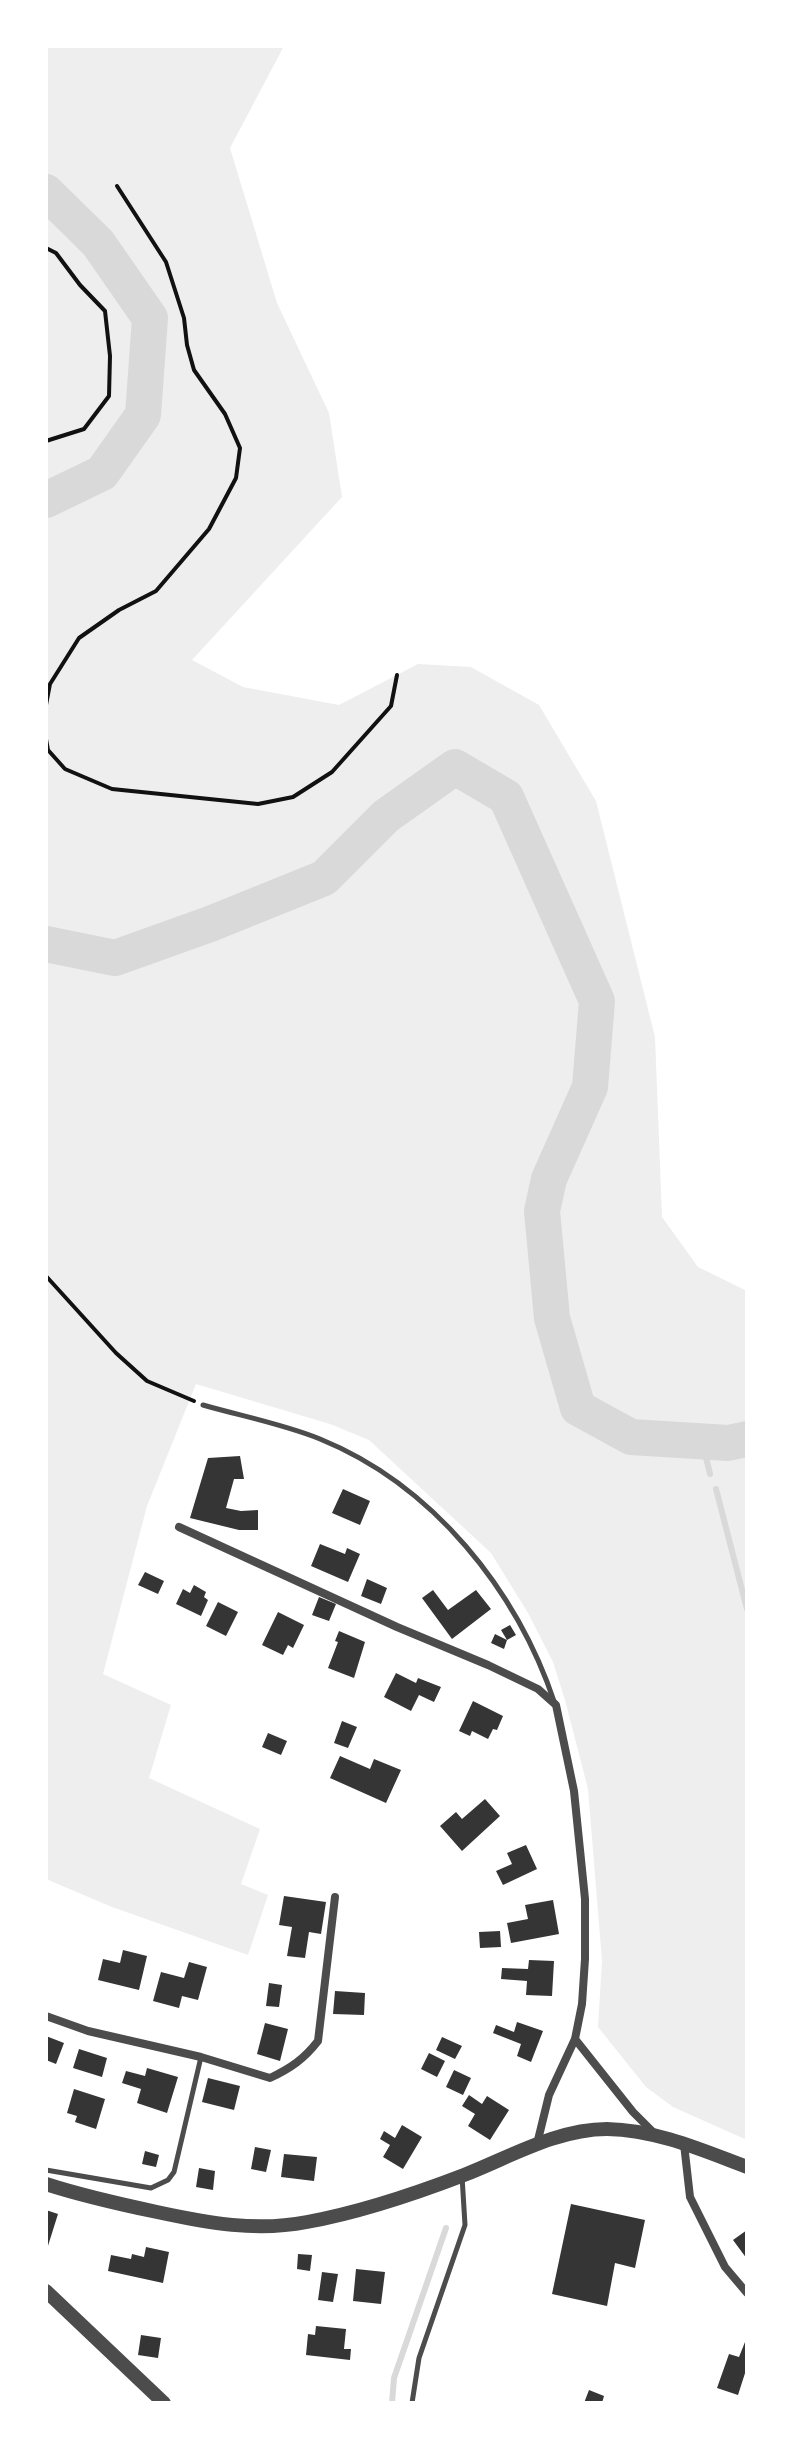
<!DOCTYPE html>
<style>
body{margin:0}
#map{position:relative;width:793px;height:2449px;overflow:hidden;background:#fff;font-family:Rubik,sans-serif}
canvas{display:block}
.frame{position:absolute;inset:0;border:48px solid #fff;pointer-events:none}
</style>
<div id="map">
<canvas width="793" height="2449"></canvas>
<div class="frame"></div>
</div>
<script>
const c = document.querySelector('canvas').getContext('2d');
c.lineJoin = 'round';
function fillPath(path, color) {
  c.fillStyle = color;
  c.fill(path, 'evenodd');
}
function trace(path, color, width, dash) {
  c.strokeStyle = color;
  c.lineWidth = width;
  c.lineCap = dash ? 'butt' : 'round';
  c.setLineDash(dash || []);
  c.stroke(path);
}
fillPath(new Path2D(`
 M46,46H284L230,148L277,303L329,413L342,497L192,660L243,687L339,705L418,664L471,667L539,705L596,801L655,1037L662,1217L698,1267L747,1291V2140L673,2107L646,2087L598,2027L602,1961L588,1789L565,1700L553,1662L528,1613L491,1553L369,1440L330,1424L196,1384L147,1506L103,1674L171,1705L149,1778L260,1829L241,1884L268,1895L248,1955L112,1907L46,1879Z`), '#eee');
trace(new Path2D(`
 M702,1441L710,1474
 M716,1489L747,1609
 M392,2403L394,2378L446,2228`), '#d9d9d9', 6);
trace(new Path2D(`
 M46,192L98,243L150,318L143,415L102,473L46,500
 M46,944L115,958L210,924L324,878L386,816L455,767L506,797L597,1001L590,1087L549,1179L542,1211L552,1318L578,1408L631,1437L728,1443L747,1439`), '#d9d9d9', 36);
fillPath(new Path2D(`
 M240,1456L244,1479H234L226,1508L241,1511L258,1510V1530H239L190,1518L208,1458Z
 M343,1489L370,1501L360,1525L332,1513Z
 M320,1544L345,1554L347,1548L360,1554L348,1582L311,1566Z
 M145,1572L164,1581L158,1594L138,1585Z
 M367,1579L387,1588L381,1604L361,1596Z
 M194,1585L206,1592L204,1597L208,1600L201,1616L176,1604L183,1589L190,1593Z
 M433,1590L448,1610L476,1590L491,1609L452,1639L422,1598Z
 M319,1597L336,1604L329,1621L312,1615Z
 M218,1602L238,1612L226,1636L206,1626Z
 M278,1612L304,1625L293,1648L288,1645L283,1655L262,1645Z
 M510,1625L516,1635L507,1640L504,1649L491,1643L495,1634L507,1640L501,1630Z
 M339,1631L365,1642L354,1678L328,1668L338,1642L335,1641Z
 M396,1673L416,1683L418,1678L441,1687L434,1702L419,1695L411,1711L384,1697Z
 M473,1701L503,1716L497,1730L493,1729L488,1739L472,1731L470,1736L459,1731Z
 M342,1721L357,1727L348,1748L334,1743Z
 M268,1733L287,1741L281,1755L262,1747Z
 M340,1756L370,1769L374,1759L401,1770L386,1803L330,1778Z
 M485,1799L500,1816L462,1851L440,1826L456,1812L462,1819Z
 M526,1845L537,1869L503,1885L496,1871L512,1864L507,1853Z
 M284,1896L326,1902L321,1934L309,1932L305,1958L287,1956L292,1927L279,1925Z
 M553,1900L559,1934L511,1943L507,1923L528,1919L525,1905Z
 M500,1931L501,1947L480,1948L479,1932Z
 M123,1950L147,1956L139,1990L98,1980L103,1959L120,1963Z
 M529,1960L554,1961L552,1996L526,1995L527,1981L501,1979L502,1968L528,1969Z
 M189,1962L207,1967L198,2000L182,1996L179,2008L153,2001L161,1972L184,1978Z
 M269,1983L282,1985L279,2007L266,2006Z
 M335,1991L365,1993L364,2015L333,2014Z
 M517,2022L543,2031L531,2062L517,2056L521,2044L493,2033L496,2025L514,2032Z
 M265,2023L288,2029L280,2061L257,2054Z
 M46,2036L64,2043L56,2064L46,2060Z
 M442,2037L462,2046L455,2059L436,2050Z
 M79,2049L107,2058L102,2077L73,2068Z
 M429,2053L445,2061L437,2077L421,2069Z
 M147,2068L178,2077L167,2113L137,2103L141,2089L122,2083L126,2071L145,2076Z
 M454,2070L471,2078L463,2095L446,2087Z
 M208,2078L240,2086L234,2110L202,2102Z
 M74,2089L105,2099L96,2129L75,2122L77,2116L67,2113Z
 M469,2095L482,2104L487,2096L509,2110L490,2140L468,2126L475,2114L462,2106Z
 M402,2125L422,2137L403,2169L383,2157L390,2145L380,2139L384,2131L395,2138Z
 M255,2147L271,2150L266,2172L251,2169Z
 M145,2151L159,2155L156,2167L142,2164Z
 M284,2154L317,2157L314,2181L281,2177Z
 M199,2168L215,2171L213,2190L196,2187Z
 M571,2204L645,2220L635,2268L615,2263L607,2306L552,2294Z
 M46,2210L58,2214L47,2249H46Z
 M747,2230V2259L733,2240Z
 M146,2247L169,2252L163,2283L108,2271L111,2255L131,2259L132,2254L144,2257Z
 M298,2254L312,2255L310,2271L297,2269Z
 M356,2269L385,2272L381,2304L353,2301Z
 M322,2272L338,2274L333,2302L318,2300Z
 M316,2326L346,2329L344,2349H351L350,2360L306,2355L308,2334L315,2335Z
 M141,2335L161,2338L158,2358L138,2355Z
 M747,2337V2367L738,2395L717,2388L729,2354L739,2357Z
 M589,2390L604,2396L602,2403H584Z`), '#353535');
trace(new Path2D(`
 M46,248L56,253L80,285L105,311L110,356L109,396L84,429L46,441
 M46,705L50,684L79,638L119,610L156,591L209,529L236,478L240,448L225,414L194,370L187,345L184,318L166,262L117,186
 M46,739L48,750L65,769L112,789L258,804L293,797L332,772L391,706L397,675
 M46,1276L116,1353L147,1381L194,1401`), '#111', 4);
trace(new Path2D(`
 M203,1405C241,1416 283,1424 320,1439C433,1485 517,1590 555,1704
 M46,2170L151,2188L168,2180L174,2172L201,2057
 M412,2403L419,2358L465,2225L462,2176`), '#4c4c4c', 5);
trace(new Path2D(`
 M179,1527L397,1627L488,1665L538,1689L556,1705L574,1791L585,1899V1959L582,2004L575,2039L549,2095L537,2144
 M46,2016L88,2031L201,2057L270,2078C291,2068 304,2059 318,2041L335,1897
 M575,2039L633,2112L654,2133
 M684,2144L690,2197L725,2267L747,2293`), '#4c4c4c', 8);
trace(new Path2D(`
 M46,2184C83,2196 119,2204 157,2212C208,2223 256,2232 307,2222C357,2213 417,2193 464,2175C510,2157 557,2129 607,2129C657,2130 702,2150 747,2167
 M46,2291L164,2403`), '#4c4c4c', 14);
</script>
